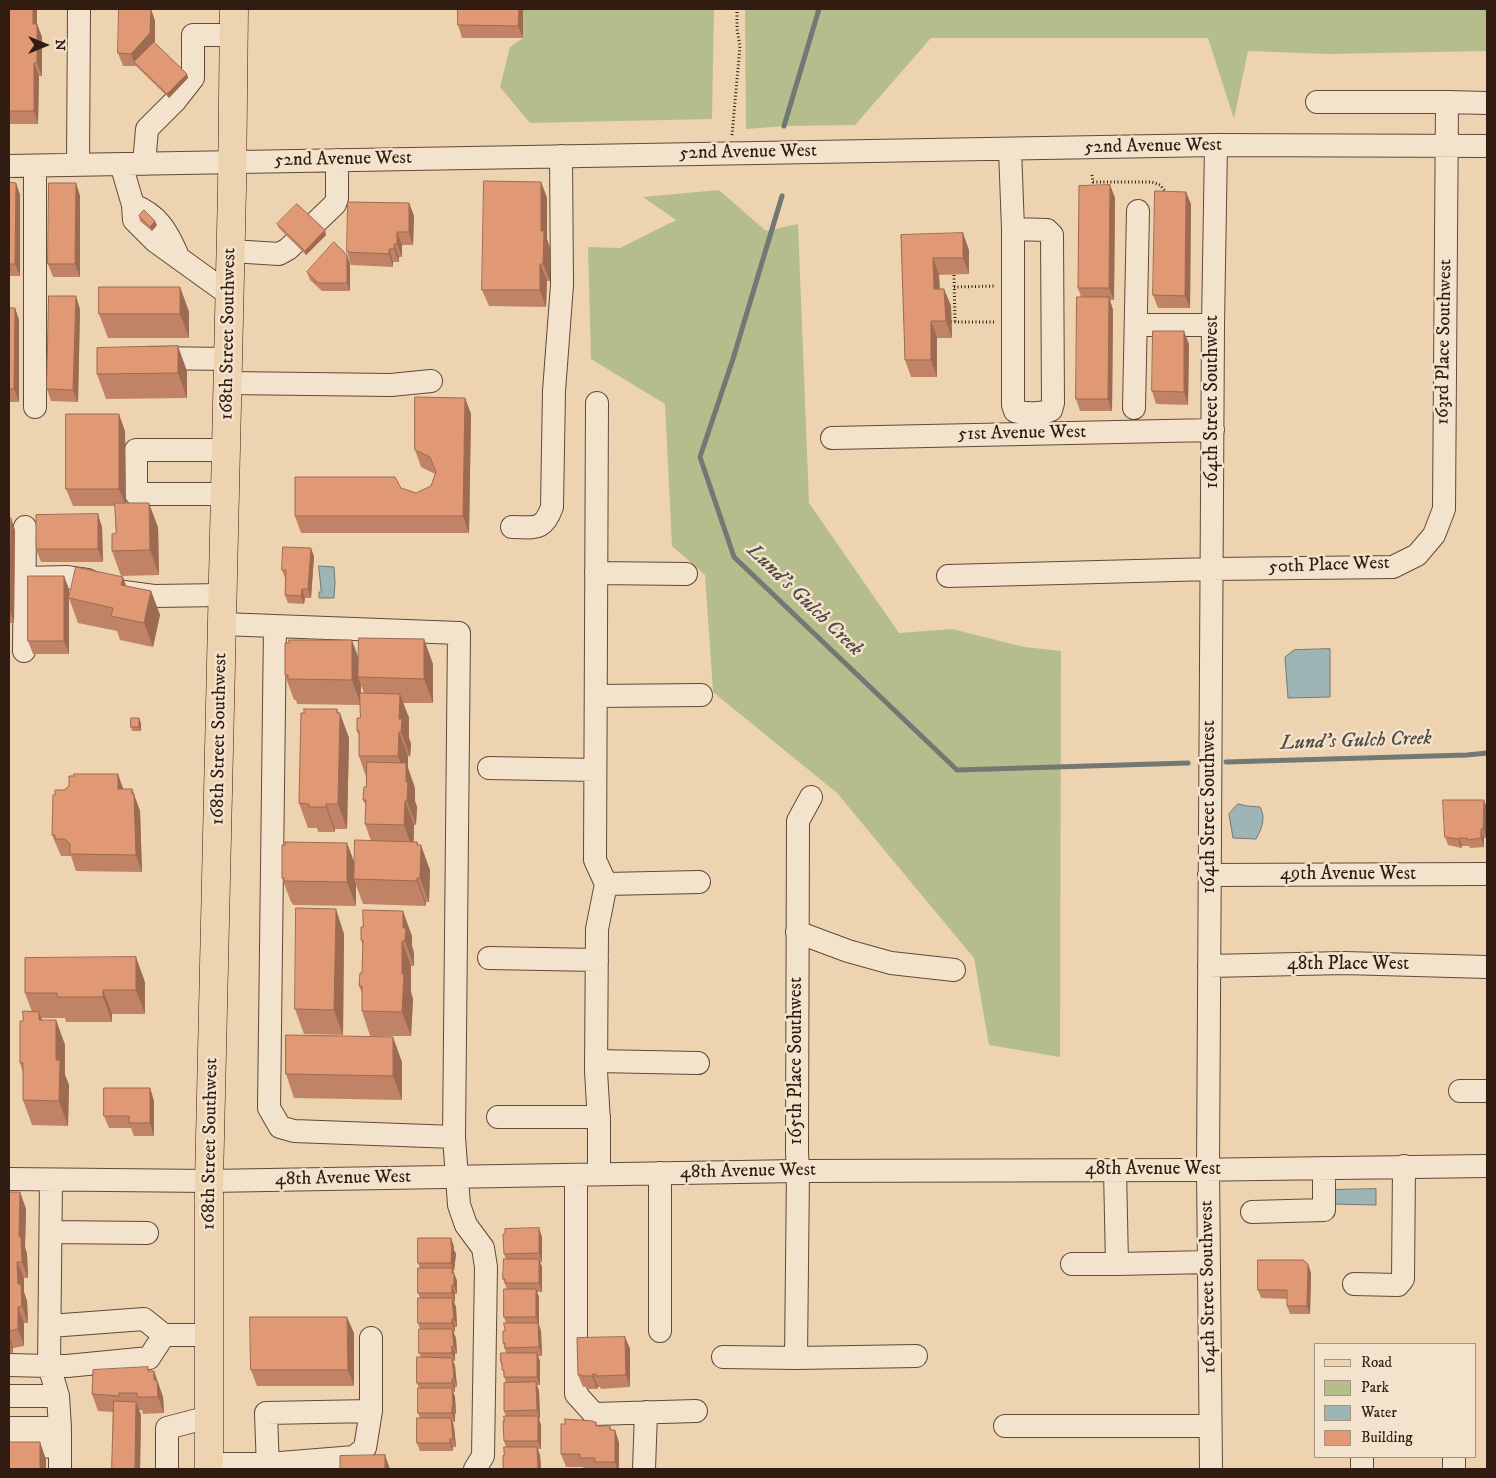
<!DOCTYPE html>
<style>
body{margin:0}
#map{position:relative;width:1496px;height:1478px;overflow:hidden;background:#edd3b0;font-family:"IM FELL DW Pica",serif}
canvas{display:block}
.frame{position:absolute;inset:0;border:10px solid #311c12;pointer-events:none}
.legend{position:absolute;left:1314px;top:1343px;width:162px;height:115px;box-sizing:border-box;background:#f3e2cc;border:1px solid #a59382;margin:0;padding:6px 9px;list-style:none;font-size:15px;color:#311c12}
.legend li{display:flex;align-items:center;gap:10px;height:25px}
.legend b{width:25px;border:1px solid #a59382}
.north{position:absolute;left:20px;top:20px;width:50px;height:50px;-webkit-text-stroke:4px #f3e2cc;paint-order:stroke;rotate:90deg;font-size:14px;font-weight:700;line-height:20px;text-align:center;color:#311c12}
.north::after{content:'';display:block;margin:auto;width:18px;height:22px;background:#311c12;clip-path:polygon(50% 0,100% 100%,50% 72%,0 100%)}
</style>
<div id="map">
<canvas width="1496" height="1478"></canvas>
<div class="frame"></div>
<ul class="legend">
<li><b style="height:6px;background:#edd3b0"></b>Road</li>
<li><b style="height:14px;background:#b6bd8d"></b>Park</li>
<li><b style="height:14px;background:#9db6b5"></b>Water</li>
<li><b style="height:14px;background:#e09875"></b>Building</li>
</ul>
<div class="north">N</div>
</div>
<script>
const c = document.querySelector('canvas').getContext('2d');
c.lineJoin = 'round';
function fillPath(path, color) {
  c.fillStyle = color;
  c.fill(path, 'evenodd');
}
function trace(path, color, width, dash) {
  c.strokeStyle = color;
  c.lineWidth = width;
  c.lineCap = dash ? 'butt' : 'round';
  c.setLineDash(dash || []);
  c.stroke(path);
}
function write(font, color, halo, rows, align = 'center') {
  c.font = font + ' "IM FELL DW Pica",serif';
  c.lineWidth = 5;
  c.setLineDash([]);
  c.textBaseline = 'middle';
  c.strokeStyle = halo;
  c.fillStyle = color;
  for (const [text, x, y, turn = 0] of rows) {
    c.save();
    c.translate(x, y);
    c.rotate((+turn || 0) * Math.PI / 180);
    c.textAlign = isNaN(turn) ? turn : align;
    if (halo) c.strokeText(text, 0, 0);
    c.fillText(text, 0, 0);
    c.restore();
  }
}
fillPath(new Path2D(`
 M523,9H714L712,119L530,123L500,87L510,47L523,38Z
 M745,9H1487V51L1328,54L1248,51L1234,119L1208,38H931L855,125L784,126L746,129Z
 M719,190L766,231L798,224L809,503L899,633L952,629L1024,647L1061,651L1060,1057L989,1045L974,958L837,793L713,692L705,575L672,546L665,404L591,359L588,247L620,248L676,220L643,197Z`), '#b6bd8d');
const water = new Path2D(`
 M319,566L334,567L335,582L334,598H319V592H321Z
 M1330,649V697L1288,698L1285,657L1294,650Z
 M1238,804L1247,806L1260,807C1266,818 1262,828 1256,839L1233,838L1229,814Z
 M1376,1189V1205L1332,1204L1333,1190Z`);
fillPath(water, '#9db6b5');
trace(water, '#727874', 1);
trace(new Path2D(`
 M784,126L819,9
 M782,196L733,359L700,457L734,557L957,770L1188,763
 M1226,762L1467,755L1487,753`), '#727874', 5);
const minor = new Path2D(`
 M1447,102L1487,103
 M1010,149L1013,229V405L1015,411C1024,414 1042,414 1051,410L1053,403L1052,235L1047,230L1013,229
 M121,164L133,205L134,220L155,241L230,295
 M144,164L147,129L175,101L193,78V35H234
 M78,165L79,9
 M9,166L1216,145L1487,146
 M35,166V407
 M133,205C158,215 167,231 177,254
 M231,251L279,254L288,249L335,204L337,198V160
 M1136,325H1213
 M152,358L228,359
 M228,383L391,385L431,381
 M597,403L595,860L606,884L597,929L596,1071L599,1122V1174
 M1134,408L1138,211
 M832,438L1213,430
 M225,494H136V450H226
 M512,527C534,527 543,532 552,507L554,391L562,285L561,156
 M596,573L686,574
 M948,576L1212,569L1393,567L1417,555L1434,535L1444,509L1447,102H1317
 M25,578L66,577L87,580L109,590L154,596L223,595
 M222,624L459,633L454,1137L294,1131L280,1127L269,1108L275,626
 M24,651L25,527
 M596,696L701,695
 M489,768L595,770
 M1209,875L1487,874
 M606,884L699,882
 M797,932L848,951L891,963L954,970
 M489,958L597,960
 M1209,966L1344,963L1487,967
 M596,1061L698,1063
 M1460,1091H1487
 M498,1117H599
 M454,1137L459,1205L466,1225L483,1248L486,1267L483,1456L475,1469
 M1115,1170L1117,1264L1209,1262
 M660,1173V1331
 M576,1175V1394L594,1414L696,1411
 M9,1179L209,1181L798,1171L1186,1170L1487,1166
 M51,1180L49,1366H67L149,1358L164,1335H209
 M1252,1212L1324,1210V1168
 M51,1232L147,1233
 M1072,1264H1117
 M1354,1284L1398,1285L1403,1279L1404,1166
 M50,1326L144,1319L164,1335
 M723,1357L796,1358L916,1356
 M796,1358L798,1171L797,1152L798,821L811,797
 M9,1365L49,1366L58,1396L60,1428H9
 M9,1396H58
 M1005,1426H1210
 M60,1432V1469
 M9,1448L60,1446
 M1362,1457V1469
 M209,1464H268L354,1457L365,1448L371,1411V1338
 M167,1469V1428L209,1417
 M268,1469L266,1413L371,1411
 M644,1469L646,1412
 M1211,1469L1208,1170L1213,325L1216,145
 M1454,1469V1457`);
const major = new Path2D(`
 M209,1469V1181L232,189L234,9`);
trace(minor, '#604a3a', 24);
trace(major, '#311c12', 29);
trace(new Path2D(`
 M732,135L740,46L737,29V9
 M1092,175L1093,182H1152L1160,185L1165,191
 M954,275L955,322
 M954,287L996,286
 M951,322H996`), '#311c12', 3, [1, 2.5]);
trace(minor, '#f3e2cc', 22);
trace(major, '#edd3b0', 28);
fillPath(new Path2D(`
 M9,9L37,24L42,37V76H39L38,124H9Z
 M151,9L155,21V43L187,74L188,78L169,98L136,66H123L118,53Z
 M523,9V38H462L458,25Z
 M9,182L16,183L20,195V276H9Z
 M541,182L547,198V239L550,248V281H547L546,307L489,306L482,290Z
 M76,183L80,196V277H53L48,264Z
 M1110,185L1115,198L1114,300H1110L1113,310L1112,411H1080L1076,399L1081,297L1078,288Z
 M409,203L414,216L413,245H402V257H399V262H393V267L351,265L347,252Z
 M1191,204L1190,308H1158L1153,295Z
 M139,216L157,225L152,231L140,221Z
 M277,224L326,235L306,255L279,228Z
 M901,235L969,250V274L939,275L940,289H944L951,306L952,338H937V377H911L905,360Z
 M350,263V291H322L310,280L307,272Z
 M180,287L189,312V338H108L99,314Z
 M9,308H15L19,320V402H9Z
 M80,309L78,402L51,401L47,389Z
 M1189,344L1188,405L1156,404L1152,391Z
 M187,371V398L106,399L97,374Z
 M465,398L471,414L469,533H301L295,516L401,488L416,493L431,486L435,474L421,467L415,450Z
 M125,431L126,503L158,527L159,575L121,576L112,551L116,533L115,506H73L66,489Z
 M9,518L15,530L14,623H9Z
 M102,527L103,562H41L36,549Z
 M314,556L311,598H305L304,604L288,603L285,595V578L282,570Z
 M126,586L151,591L160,615L153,647L120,640L117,631L78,623L69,598Z
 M69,589V654H33L28,641Z
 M358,657L433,664V703H403L409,718V738L411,744L410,757L408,756V768L415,788V801L417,807L416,825H414V842H417L430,870L429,902H426V906L363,904L356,885V906L293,905L292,903L291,902L282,878L347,843L354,862L371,841L365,824L366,806L363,800L366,787V777L359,756V736L357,731L360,718V705L297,704L296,700H294L285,675ZM361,685L364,693H361Z
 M337,709L349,738L347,829H335V832H318L317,828H308L299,803Z
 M141,723V731H132L131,727Z
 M123,789H132L140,811L142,872L76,871L71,856H61L52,835Z
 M1487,808L1486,838H1484V847L1470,848L1469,846H1462L1461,848L1448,845L1445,837Z
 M363,927L412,936V946L414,953V966H411V992L413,999L411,1036H370L362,1011V993L359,986L362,973L363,946L361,940Z
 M344,934L343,1035L304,1034L295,1009Z
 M145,982V1014H112V1022H66L65,1018H41L42,1020H56L65,1045V1075L69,1085L68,1126L32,1125L23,1100V1073L20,1063L23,1021L32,1012L25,993Z
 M402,1062V1100L294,1098L286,1074Z
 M150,1088L154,1101V1136H134L131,1128H109L104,1116Z
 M9,1192H20L26,1209L25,1247L27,1254L28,1278H24V1292L27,1301L28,1323H24V1346L13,1348V1353H9Z
 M542,1237V1262H540L542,1267V1292H537L539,1297V1325L541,1331L542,1356H538L540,1361V1385H537L539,1391L540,1419H539L541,1425V1449H538L540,1455L541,1469H504V1455L506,1447L504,1441V1421L506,1416L504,1411L506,1383L501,1362L506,1353L503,1343L506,1323L504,1317L507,1289L503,1279L506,1259L504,1254Z
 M451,1238L454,1247V1250L456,1254L454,1271H453L457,1281V1294H455V1302H454L456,1307L457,1327H455V1332H453L456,1338L457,1354H455V1361H453L455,1366L457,1387H455V1392H453L455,1397L456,1414H455V1422H453L454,1427L456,1447H453V1451H420L417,1443L420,1418L418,1413L419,1388L417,1383L421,1357L419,1353L420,1329L418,1323L420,1298L418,1293L420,1268L418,1263Z
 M1308,1264L1311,1273L1310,1314H1290L1287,1306V1299L1261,1298L1258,1290Z
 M354,1333V1386H257L251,1370Z
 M625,1337L630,1349V1387L601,1389L600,1387H598L597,1389H586V1387H583L578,1375Z
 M150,1371H154L163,1397L164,1413L143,1414L142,1410H139L141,1415L140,1469H112L113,1412L98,1411L92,1394Z
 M593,1421L594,1422H596L598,1426L612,1430H615L619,1443V1469H584L583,1467H566L561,1454L565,1424Z`), '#c18365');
fillPath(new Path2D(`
 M33,9H37V24L42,37V76L37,63L33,24Z
 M151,9L155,21V46L134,62L131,54Z
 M519,9H523V38L518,26Z
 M34,63L39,76L38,124L34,111Z
 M187,74L188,78L169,98L167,94Z
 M541,182L547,198V239L550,248V281L543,264L541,231Z
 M16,183L20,195V276L15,264Z
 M76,183L80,196V277L75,264Z
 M1110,185L1115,198L1114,300L1109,288Z
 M1186,192L1191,204L1190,308L1185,296Z
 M409,203L414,216L413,245L409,232Z
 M155,221L157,225L152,231L150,227Z
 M325,230L326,235L306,255L305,251Z
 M397,232L402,245V257L397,244Z
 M963,233L969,250V274L963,258Z
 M394,244L399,257V262L394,249Z
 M389,249L393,262V267L389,254Z
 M347,255L350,263V291L347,283Z
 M933,258L939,275L940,306L934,289Z
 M540,264L547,281L546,307L540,290Z
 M180,287L189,312V338L180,314Z
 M944,289L951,306L952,338L946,321Z
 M76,296L80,309L78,402L73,390Z
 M1109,297L1113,310L1112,411L1108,399Z
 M15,308L19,320V402L14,389Z
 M931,321L937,338V377L931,360Z
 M1184,331L1189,344L1188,405L1184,392Z
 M178,346L187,371V398L178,373Z
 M465,398L471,414L469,533L463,516Z
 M119,414L125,431L126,506L119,489Z
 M149,503L158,527L159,575L150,550Z
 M98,514L102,527L103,562L98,549Z
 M11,518L15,530L14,623L10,610Z
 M311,548L314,556L311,598L308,589Z
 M64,576L69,589V654L64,641Z
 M123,577L132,602L121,585Z
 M302,589L305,598L304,604L301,596Z
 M151,591L160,615L153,647L144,623Z
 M424,639L433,664V703L424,679Z
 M352,640L361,665L358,677L361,685V705L352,680Z
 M400,694L409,718V738L411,744L410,757L401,732L399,719Z
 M337,709L340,717V713L349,738L347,829L338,804Z
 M139,718L141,723V731L139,727Z
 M399,732L408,756V768L415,788V801L417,807L416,825L407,801L406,776L398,756Z
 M118,774L124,791L118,789Z
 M132,789L140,811L142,872L136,855Z
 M1484,800L1487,808L1486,838L1483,829Z
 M405,801L414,825L413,850L404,825Z
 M326,804L335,829V832L326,807Z
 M1481,829L1484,838V847L1481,838Z
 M1459,838L1462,846L1461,848L1458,839Z
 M417,842L421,852V845L430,870L429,902L420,878Z
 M347,843L356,867L354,879L356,885V906L347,882Z
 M417,878L426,902V906L417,881Z
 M336,909L344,934L343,1035L334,1010Z
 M403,911L412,936V946L414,953V966L405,941L403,928Z
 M402,941L411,966V992L413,999L411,1036L402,1012Z
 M136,957L145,982V1014L136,990Z
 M103,990L112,1014V1022L103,997Z
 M39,1012L48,1036L39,1020Z
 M56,1020L65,1045V1075L69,1085L68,1126L59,1101L56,1060Z
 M393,1037L402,1062V1100L393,1076Z
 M150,1088L154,1101V1136L150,1123Z
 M20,1192L26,1209L25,1247L27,1254L28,1278L22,1262L19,1237Z
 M539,1228L542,1237V1262L539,1253Z
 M451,1238L454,1247V1250L456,1254L454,1271L451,1263Z
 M539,1259L542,1267V1292L539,1283Z
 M17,1262L24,1278V1292L27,1301L28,1323L22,1306L18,1284Z
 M1308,1264L1311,1273L1310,1314L1307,1306Z
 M452,1268L457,1281V1294L454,1285Z
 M452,1285L455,1294V1302L452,1293Z
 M536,1289L539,1297V1325L541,1331L542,1356L539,1347L538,1323L536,1317Z
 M452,1298L456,1307L457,1327L454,1319Z
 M18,1307L24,1323V1346L18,1329Z
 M347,1317L354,1333V1386L348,1370Z
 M452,1319L455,1327V1332L452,1323Z
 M452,1329L456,1338L457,1354L454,1346Z
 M9,1335L13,1348V1353L9,1340Z
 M625,1337L630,1349V1387L626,1375Z
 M452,1346L455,1354V1361L452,1353Z
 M537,1353L540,1361V1385L537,1377Z
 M452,1358L455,1366L457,1387L454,1379Z
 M154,1371L163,1397L164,1413L158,1397L154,1380Z
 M593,1374L598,1387L597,1389L592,1376Z
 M452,1379L455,1387V1392L452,1383Z
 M536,1382L539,1391L540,1419L537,1410Z
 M452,1388L455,1397L456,1414L453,1406Z
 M136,1402L141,1415L140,1469H135Z
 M452,1406L455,1414V1422L452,1413Z
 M538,1416L541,1425V1449L538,1441Z
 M451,1418L454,1427L456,1447L453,1439Z
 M610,1426L615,1438V1430L619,1443V1469H617L615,1462Z
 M450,1439L453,1447V1451L450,1443Z
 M40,1442L46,1459V1469H40Z
 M537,1447L540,1455L541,1469H538Z
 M385,1455L390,1469H385Z`), '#9d6a52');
const building = new Path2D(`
 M9,9H33V24H37V63H34V111H9Z
 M119,9H151L150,33L131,54L118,53Z
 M458,9H519L518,26L458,25Z
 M154,42L187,74L167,94L134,62Z
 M484,181L541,182V231H544L543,264H540V290H482Z
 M9,182L16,183L15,264H9Z
 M49,183H76L75,264H48Z
 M1110,185L1109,288H1078L1079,186Z
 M1155,191L1186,192L1185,296L1153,295Z
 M348,202L409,203V232H397V244H394V249H389V254L347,252Z
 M297,204L325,230L305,251L277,224Z
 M144,210L155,221L150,227L139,216Z
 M963,233V258H933L934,289H944L946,321H931V360H905L901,235Z
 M334,242L347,255V283H318L307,272Z
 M99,287H180V314H99Z
 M49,296H76L73,390L47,389Z
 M1077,297H1109L1108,399H1076Z
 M9,308H15L14,389H9Z
 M1153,331H1184V392L1152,391Z
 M178,346V373L97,374V348Z
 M415,397L465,398L463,516H295V477H395L401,488L416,493L431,486L436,472L430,457L415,450Z
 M66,414H119V489H66Z
 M115,503H149L150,550L112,551V534L116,533Z
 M98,514V549H36V515Z
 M9,518H11L10,610H9Z
 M283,547L311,548L308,589H302L301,596L285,595L286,570H282Z
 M76,567L123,577L121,585L151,591L144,623L111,616L113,608L69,598Z
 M28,576H64V641H28Z
 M359,638L424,639V679L358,677Z
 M289,640H352V680L288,679V675H285V643H289Z
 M360,693L400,694L399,719H402L401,732H399L398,756H359V731H357V718H360Z
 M304,709H337V713H340L338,804H326V807H309V804L299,803L301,713H304Z
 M131,718H139V727H131Z
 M367,762L406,763V782L408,783L407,801H405L404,825L365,824L366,800H363L364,787H366Z
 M74,774H118V789H132V794H134L136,855L70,854V844L65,839H55V835H52L53,795H55V790H64L69,786V776H74Z
 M1443,800H1484L1483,829H1481V838L1467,840V838H1459L1458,839L1445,837Z
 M355,840L417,842V845H421L420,878H417V881L354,879Z
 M285,842L347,843V882L284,881V878H282V845H285Z
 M296,908L336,909L334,1010L295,1009Z
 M363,910L403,911V928H406L405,941H402V974H404L402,1012L362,1011V986H359L360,973H362L363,940H361V927H363Z
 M136,957V990H103V997H57V993H25V958Z
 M23,1011L39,1012V1020H56V1060H60L59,1101L23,1100V1063H20V1021H23Z
 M286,1035L393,1037V1076L286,1074Z
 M104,1088H150V1123H129V1116H104Z
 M9,1192H20L19,1237H21L22,1262H17L18,1284H21L22,1306L18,1307V1329L9,1331Z
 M539,1228V1253L504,1254L503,1234H505V1229Z
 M418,1238H451V1245H452L451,1263H418Z
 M504,1259H539V1283H505V1279H503Z
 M1258,1260H1303L1308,1264L1307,1306H1287V1290H1258Z
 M418,1268H452V1273H454V1285H452V1293H418Z
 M504,1289H536V1317H504Z
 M418,1298H452L454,1319H452V1323H418Z
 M250,1317H347L348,1370H251Z
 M504,1323H538L539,1347L505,1348V1343H503V1331H505Z
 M419,1329H452L454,1346H452V1353H419Z
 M625,1337L626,1375L596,1376V1374H593L592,1376H582V1375H578L577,1338Z
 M501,1353H537V1377H504V1370H502V1362H501Z
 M417,1357L452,1358L454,1379H452V1383H417Z
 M148,1367V1371H154V1380H157L158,1397H137V1393H119V1396L92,1394L93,1370Z
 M536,1382L537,1410L504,1411V1383Z
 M418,1388H452L453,1406H452V1413H418Z
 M114,1401L136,1402L135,1469H112Z
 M504,1416H538V1441H504L503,1421H504Z
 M417,1418H451L453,1439H450V1443H417Z
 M565,1419L593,1421V1422H596V1426H610V1430H615V1462H595V1458H580V1454H561V1424H565Z
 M9,1442H40V1469H9Z
 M504,1447H537L538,1469H504L503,1466V1455H504Z
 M385,1455V1469H340V1456Z`);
fillPath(building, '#e09875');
trace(building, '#9d6a52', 1);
write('19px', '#311c12', '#f3e2cc', [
 ["52nd Avenue West",1153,147,-1],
 ["52nd Avenue West",748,153,-1],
 ["52nd Avenue West",343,160,-1],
 ["168th Street Southwest",229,334,-89],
 ["163rd Place Southwest",1445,342,-89],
 ["164th Street Southwest",1213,402,-90],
 ["51st Avenue West",1022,434,-1],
 ["50th Place West",1329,566,-2],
 ["168th Street Southwest",220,739,-89],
 ["164th Street Southwest",1210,807,-90],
 ["49th Avenue West",1348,875],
 ["48th Place West",1348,965],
 ["165th Place Southwest",797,1061,-90],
 ["168th Street Southwest",211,1144,-89],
 ["48th Avenue West",1153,1170],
 ["48th Avenue West",748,1172,-1],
 ["48th Avenue West",343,1179,-1],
 ["164th Street Southwest",1209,1287,-91]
]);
write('italic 20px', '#514a43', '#f3e2cc', [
 ["Lund's Gulch Creek",804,601,44],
 ["Lund's Gulch Creek",1356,742,-2]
]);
</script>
